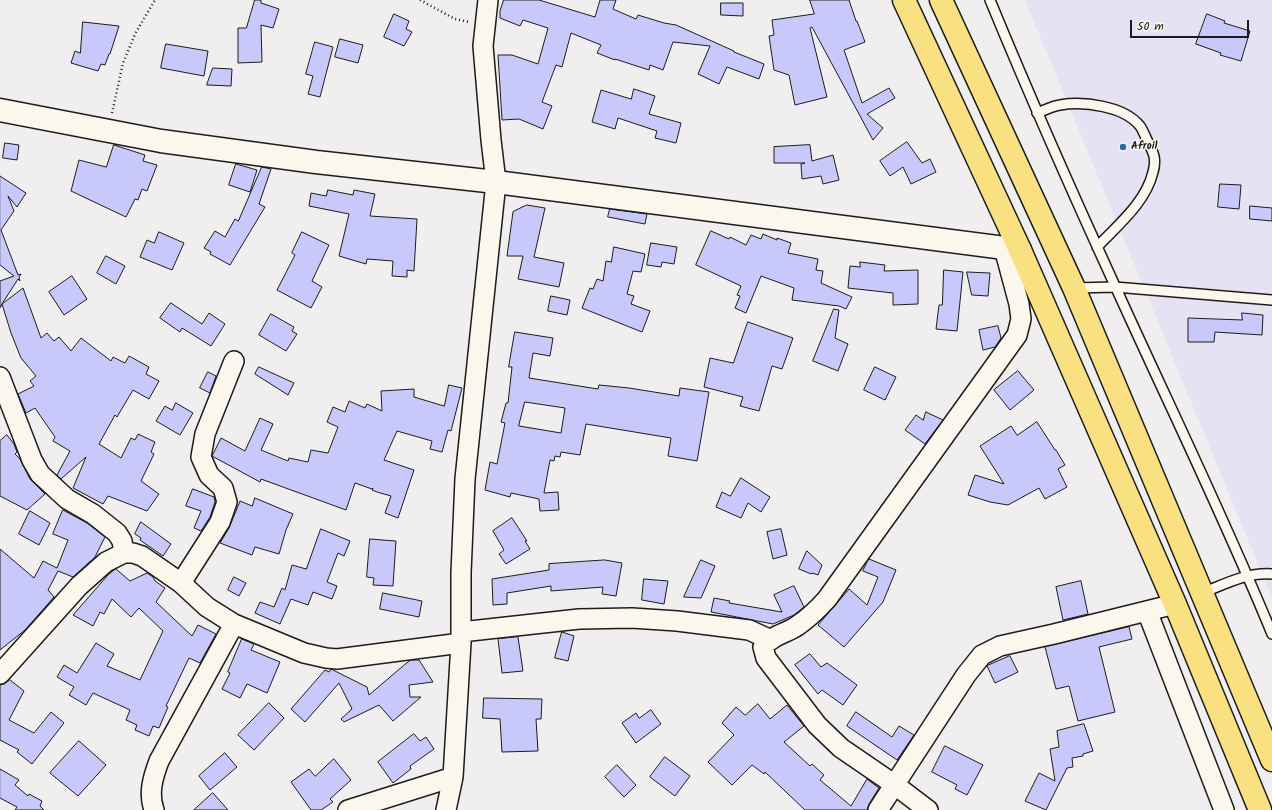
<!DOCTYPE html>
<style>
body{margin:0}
#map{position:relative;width:1272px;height:810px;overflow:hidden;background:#f1eeef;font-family:Kalam,sans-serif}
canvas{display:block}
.scale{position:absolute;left:1130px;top:20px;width:119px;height:18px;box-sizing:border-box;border:2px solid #1c1c1c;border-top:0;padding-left:5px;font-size:12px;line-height:14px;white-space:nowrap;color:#1c1c1c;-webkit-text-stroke:3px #fbf7ec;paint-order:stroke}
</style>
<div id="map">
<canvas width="1272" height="810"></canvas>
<div class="scale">50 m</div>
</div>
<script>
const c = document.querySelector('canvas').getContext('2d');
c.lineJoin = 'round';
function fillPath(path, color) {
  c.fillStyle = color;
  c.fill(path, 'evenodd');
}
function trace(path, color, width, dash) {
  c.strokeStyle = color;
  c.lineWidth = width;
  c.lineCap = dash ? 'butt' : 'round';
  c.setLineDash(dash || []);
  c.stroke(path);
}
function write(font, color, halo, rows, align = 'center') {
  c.font = font + ' Kalam,sans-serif';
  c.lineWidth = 3;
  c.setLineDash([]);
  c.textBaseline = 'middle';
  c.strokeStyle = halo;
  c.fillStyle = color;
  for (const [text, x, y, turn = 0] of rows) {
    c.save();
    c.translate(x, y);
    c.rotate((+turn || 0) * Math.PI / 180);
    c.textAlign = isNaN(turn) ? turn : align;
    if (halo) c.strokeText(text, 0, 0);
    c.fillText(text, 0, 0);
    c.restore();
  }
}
fillPath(new Path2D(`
 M1025,0H1272V598Z`), '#e5e3f3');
const building = new Path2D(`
 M255,0H261V3L279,9L273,28L261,25L262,62L238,63V28H246Z
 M504,0H539L595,17L600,0H616L613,9L636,19L638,15L664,23L676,25L734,51V52L764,64L759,79L727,67L719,84L698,74L710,46L673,42L663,70L650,65L649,70L615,59V60L597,53L601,45L571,33L562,67L556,65L542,102L552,106L543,129L519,119L502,120L498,55H512L538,64L548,28L523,20L520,26L500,18V11Z
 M810,0H849L856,21H857L865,42L844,50L862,103L889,88L895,98L867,114L883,128L873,140L812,27L810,28L827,97L795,105L789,75L774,70L769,36L774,35L772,20L814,14Z
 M721,3H743V16L721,15Z
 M394,14L409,21L406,29L412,32L404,46L384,37Z
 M1207,14L1225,21L1224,23L1250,31L1241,61L1220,55L1221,53L1196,44Z
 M83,22L119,26L110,54H109L105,65L101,64L98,71L71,63L75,51L80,53Z
 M340,39L363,45L358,63L335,57Z
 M315,42L333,47L320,97L308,94L313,76L306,74Z
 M166,44L208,51L204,76L161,68Z
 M213,68L232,69L231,86L207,85Z
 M634,89L655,96L649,114L681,123L676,143L655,138L657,131L618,118L615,129L592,122L601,90L631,99Z
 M907,142L922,163L930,159L936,172L911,184L903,167L890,176L880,161Z
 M5,143L19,145L17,160L3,158Z
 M114,145L145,155L143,161L157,165L147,191L142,189L138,200L135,199L126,217L71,191L79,160L106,167Z
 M810,145L812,161L833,155L839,180L823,184L821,176L802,179L801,164L805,163H774V147Z
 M236,164L257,170L250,192L229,185Z
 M262,167L271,169L259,204L265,207L230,265L210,254L211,252L204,248L215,231L225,237L235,219L238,221Z
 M0,176L26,193L17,207L8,196L14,211L1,230L18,275L21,274L19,277L20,281L18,279L2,304L23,288L41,338L47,333L54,341L59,337L71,351L81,338L111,361L113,357L125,363L129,356L149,367L146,374L159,381L149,399L133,390L117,417L115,415L99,444L121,458L131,438L135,440L138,434L155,442L151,452L154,454L141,481L159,494L147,511L108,496L103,504L73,488L86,457L61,479L57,475L70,451L53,441L55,437L35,408L26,413L18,394L34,386L30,381L36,376L21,358L11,333L2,304L0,308V281L14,276L0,265Z
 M1220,184L1241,185L1239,209L1218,207Z
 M328,190L353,195L354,190L375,194L370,216L417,219L414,271L407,270V277L392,276L393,261L367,259L366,264L339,256L349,214L309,206L311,193L326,196Z
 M527,205L545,208L534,257L564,263L559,287L518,279L523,256H507L513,212Z
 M1250,206L1272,208V221L1250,219Z
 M610,209L647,214L645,224L608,217Z
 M711,231L729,239L730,237L746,245L751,235L761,239L763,234L777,240V238L791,243L788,253L818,259L816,270L823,271L821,283L852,297L846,309L839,306L792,300L794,288L761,276L746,313L735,308L740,296L737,295L741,286L696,265Z
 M159,232L184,243L172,270L140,257L147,240L154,243Z
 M302,232L329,245L312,281L322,287L311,308L277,290L295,255L292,253Z
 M651,243L677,247L674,264L662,262L661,267L647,265Z
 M614,247L645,254L641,272L633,271L627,294L634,296L631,304L650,311L642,332L582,308L590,288L593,289L597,279L603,281L606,261L611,262Z
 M106,256L125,266L116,284L97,273Z
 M860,262L885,265L884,271L918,270V304L893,305V293L848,288L850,266L860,267Z
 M944,270L963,272L957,331L936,329L939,305H942Z
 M967,272L990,273L988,296L972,295Z
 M72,276L87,299L64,315L49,292Z
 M551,296L570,300L567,315L548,311Z
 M171,303L202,324L209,313L225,324L211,346L182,328L180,332L160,318Z
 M834,309L839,310L835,338L848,344L838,371L813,361Z
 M1242,313L1263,315L1262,335L1215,332L1214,342H1188V318L1242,320Z
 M271,314L294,327L292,331L297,334L286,351L259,335Z
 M748,322L793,338L782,369L772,366L759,411L740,406L743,397L704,387L710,358L733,363Z
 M998,326L1001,338L995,347L983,350L979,330Z
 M515,332L553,338L550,356L533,353L529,378L598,389L599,385L629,388L679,396L680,388L709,392L697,461L668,456L671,438L586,424L580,455L561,452L560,457L555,456L554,461L550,460L544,493L558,492L559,510L540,511L539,499L511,493L510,497L485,490L490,462L497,464L505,423L501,422L506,403H508L512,367H509ZM525,402L565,408L561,433L519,426Z
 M259,367L294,383L288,395L255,374Z
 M875,367L896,377L885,400L864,390Z
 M1018,371L1034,390L1010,410L994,390Z
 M208,372L216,376L210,393L200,388Z
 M449,385L462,388L451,431L448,430L442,452L430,449L432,441L397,431L384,460L414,470L398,518L385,513L391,496L377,492L372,490L373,488L372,489L355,483L346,510L261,479L260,482L212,456L221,438L245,451L260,418L273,424L261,450L288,461L289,458L308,462L311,450L328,453L338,427L327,422L333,407L345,412L349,401L365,408L367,404L382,411L381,391L414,389V397L444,406Z
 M176,403L193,413L180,435L156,421L165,406L172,410Z
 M926,412L943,420L925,444L905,430L916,415L923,420Z
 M1037,422L1055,450H1056L1065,465L1058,469L1067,487L1045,499L1039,488L1008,505L990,502L968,495L975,475L1004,484L980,446L1011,426L1017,435Z
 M7,435L14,444L17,452L15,454L20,459L30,479L45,494L27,510L0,496V441Z
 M741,478L770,497L761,512L748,503L741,518L716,507L722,492L730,496Z
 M193,489L214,497L215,502L210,517L201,531L194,528L201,511L186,506Z
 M255,498L293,514L286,530L279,554L255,547L252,555L220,543L229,528L240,501L252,506Z
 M63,510L87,523L105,537L95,557L73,577L58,571L48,590L54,597L25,630L0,650V549L34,578L43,561L57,568L68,540L53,534Z
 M30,511L50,523L39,545L19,534Z
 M512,518L527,541H525L530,549L506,564L499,554L504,550L493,531Z
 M141,522L171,544L163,556L140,540L141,538L135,534Z
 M321,529L350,541L344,556L338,553L327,582L337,586L332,599L313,592L308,605L291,599L280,624L255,613L260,602L274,607L282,588L285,590L292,565L306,569Z
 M781,529L787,555L773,559L767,532Z
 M370,539L396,541L393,586L373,585L374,578L367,577Z
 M807,551L822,565L818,575L812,573L811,574L799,569Z
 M869,559L896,570L883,602L844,647L818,625L849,589L867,605L878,577L863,571Z
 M605,560L622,563L616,596L602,594L603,587L551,591V586L507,593V604L493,605L492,579L549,570V564Z
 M701,560L715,566L701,598L684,597Z
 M116,569L130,581L147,573L153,577L155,581L165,588L156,602L192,636L198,625L216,634L200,663L189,658L166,706L168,707L159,728L153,726L149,736L135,730L137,725L126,720L130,710L93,693L86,705L69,695L74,687L57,677L64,665L77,673L96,643L114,654L107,666L140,680L163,631L139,608L131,617L112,599L104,614L100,612L93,626L73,615L108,575Z
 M234,577L246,583L239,596L228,590Z
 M644,579L668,581L664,604L642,600Z
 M1081,581L1088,614L1063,620L1056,587Z
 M794,586L804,607L794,615L773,624L711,612L714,598L730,601L729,603L782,612L774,595Z
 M383,593L422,601L419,617L380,609Z
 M1129,627L1132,639L1099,647L1115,712L1078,721L1069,686L1056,689L1045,647Z
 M562,632L574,636L568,661L555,658Z
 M518,637L523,671L502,673L498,639Z
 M242,639L254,644L251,650L280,662L267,693L247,684L240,698L222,689L230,673L228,672Z
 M810,654L821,667L827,663L857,685L843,705L822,690L818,694L795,665Z
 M1010,656L1018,672L995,683L987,666Z
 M411,660H419L433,682L409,685L410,697H421L393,721L379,705L344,722L341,719L352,709L339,683L305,722L291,709L325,670L329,672L331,669L367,687L369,695L403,666Z
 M10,680L24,691L9,720L34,733L51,712L64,723L32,764L17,752L19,750L0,740V685L4,684Z
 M484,698L542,699L541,719H536L538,751L502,752L500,719L483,718Z
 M269,703L284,718L254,750L238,735Z
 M758,704L770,719L787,705L804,726L784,742L810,766L812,764L824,775L820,780L851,806L867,779L879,788L869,804L867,810H805L765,772L764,774L752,765L732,785L708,762L734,735L722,723L736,707L745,715Z
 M651,710L661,724L636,743L622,723L636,713L639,718Z
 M856,712L892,737L899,726L914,735L897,760L847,726Z
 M1084,724L1093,751L1083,754V756L1072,758L1073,767L1067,768L1046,810L1025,801L1039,773L1055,781L1050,749L1059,747L1057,731Z
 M414,734L420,741L426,737L434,749L410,766L411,769L393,783L378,762Z
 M79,741L106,765L78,796L50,773Z
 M945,746L983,765L967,795L955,789L957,785L932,772Z
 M225,753L237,767L210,790L199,776Z
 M665,757L690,776L675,796L650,777Z
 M334,759L351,780L330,799L333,802L321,810H311L291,782L309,769L315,776Z
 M617,765L636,785L624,797L605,777Z
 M0,769L19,780L15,785L28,796L29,794L42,801L40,806L44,810H15L17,807L0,798Z
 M213,793L228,810H194Z`);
fillPath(building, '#c8c8fb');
trace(building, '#1c1c1c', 1);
const lane = new Path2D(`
 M990,0C1030,97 1072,192 1116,288C1168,403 1224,517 1272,634
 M1037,113C1045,110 1053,106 1060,105C1084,101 1124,106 1140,126C1143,130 1145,136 1147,140C1153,152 1157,158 1153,172C1146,202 1118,225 1097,247
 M1074,288L1115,287L1272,300
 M1202,593C1225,584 1247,572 1272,574`);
const street = new Path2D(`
 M0,377L32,460L40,474L67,499L93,514L117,533L122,541L124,553
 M181,583L220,522L227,502L223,488L209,475L201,457L205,434L234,361
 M1147,611L1224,810
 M461,632L579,619L632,618L677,621L749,630L771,640
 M0,674L79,586L106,562L124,553H133L142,556L181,583L207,607L234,624L304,653L326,658L337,659L461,643
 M154,810C148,793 153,777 159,761L234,624
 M348,810L453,777
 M446,810L453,777L461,643V573L465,479L496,182L491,140L483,46L488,0
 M878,810L966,675L982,655L1000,646L1054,634L1175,604
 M928,810L895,785L841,748L817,725L766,658L763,647C770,636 787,633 797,626C809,618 818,609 827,599L1017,335L1021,319L1019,304L1004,248`);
const secondary = new Path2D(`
 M0,110L161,141L316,162L496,182L1020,250`);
const primary = new Path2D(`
 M904,0L1020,250L1175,604L1260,810
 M941,0L1074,288L1272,760`);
trace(lane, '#1c1c1c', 12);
trace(street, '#1c1c1c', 22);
trace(secondary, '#1c1c1c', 25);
trace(primary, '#1c1c1c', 25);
trace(new Path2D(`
 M420,0L455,19L469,22
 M112,113L123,63L136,32L155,0`), '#1c1c1c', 2.5, [1, 3]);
trace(lane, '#fbf7ec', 9);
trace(street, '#fbf7ec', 19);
trace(secondary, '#fbf7ec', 22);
trace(primary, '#f9e181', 22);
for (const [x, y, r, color] of [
 [1123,147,4,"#1f6fb2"]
]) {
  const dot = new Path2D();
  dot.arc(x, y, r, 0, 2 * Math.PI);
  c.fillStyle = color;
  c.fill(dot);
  trace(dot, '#fbf7ec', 1.5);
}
write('bold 11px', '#1c1c1c', '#fbf7ec', [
 ["Afroil",1131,147]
], 'left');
</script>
